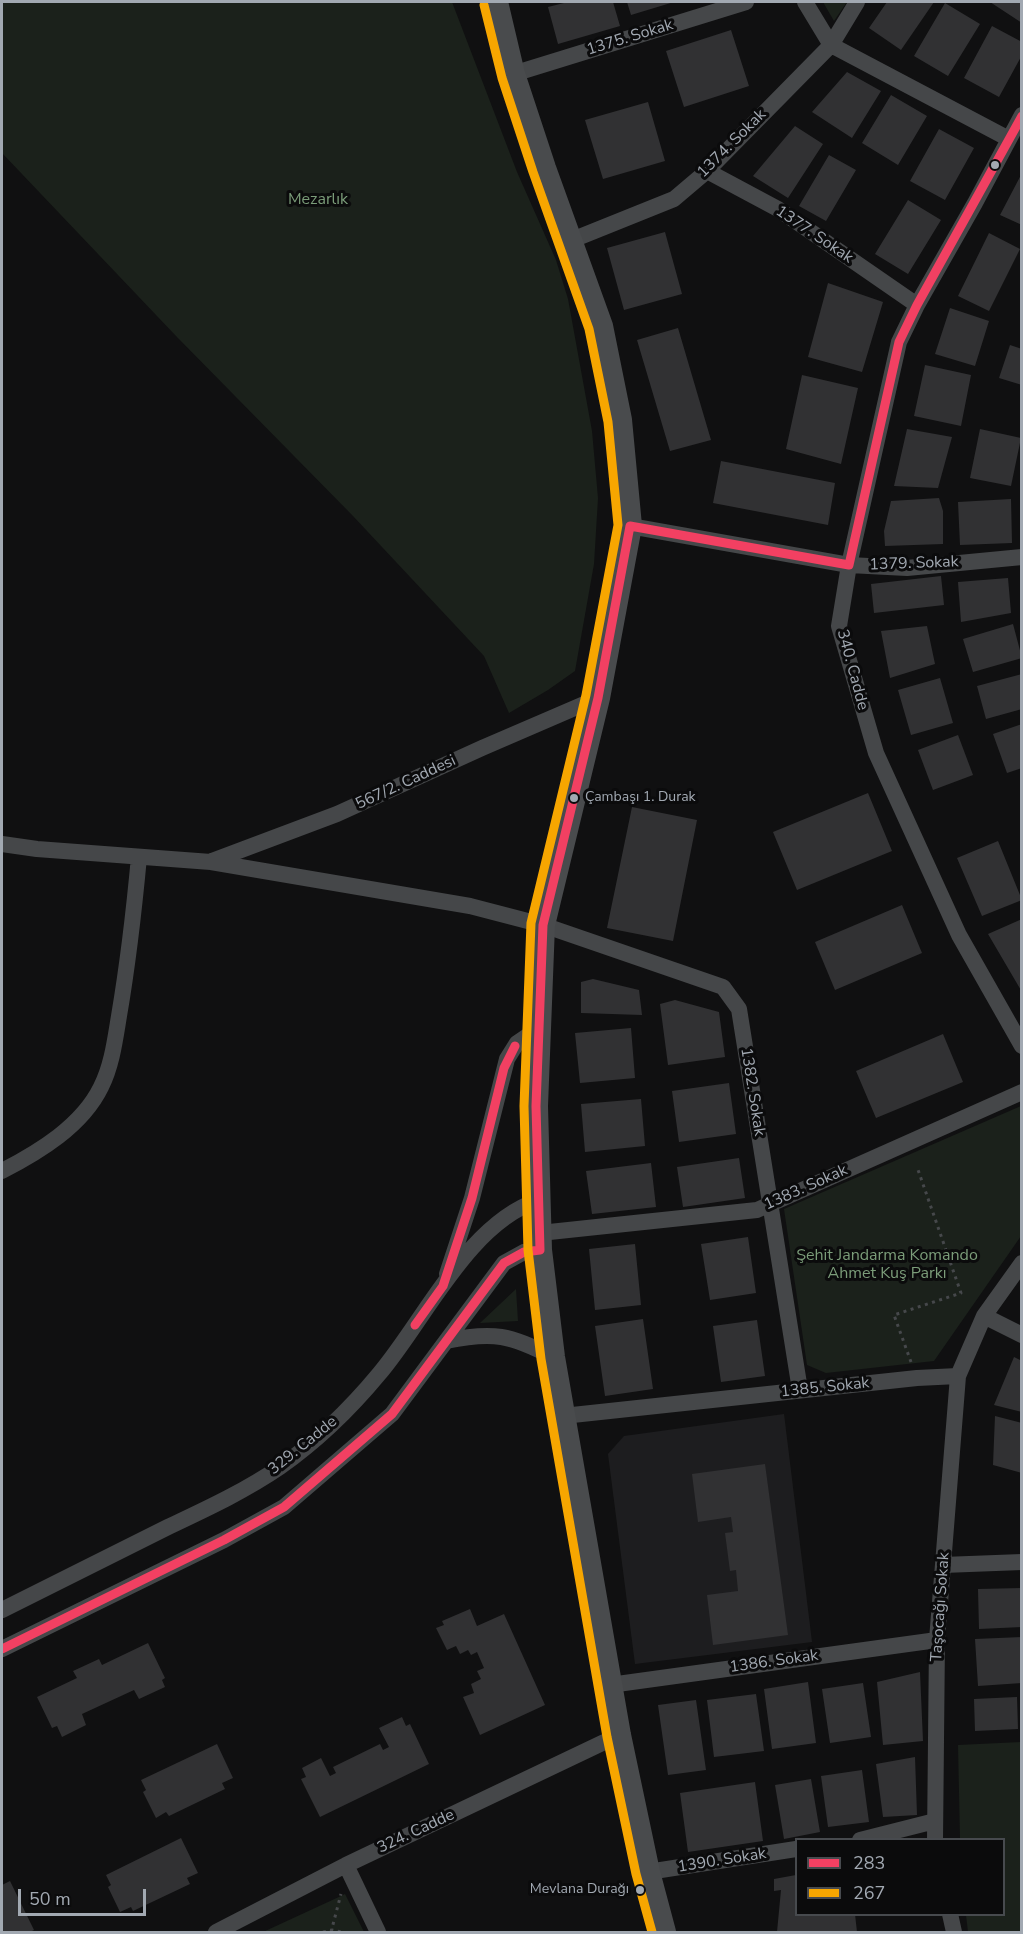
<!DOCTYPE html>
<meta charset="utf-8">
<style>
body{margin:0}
#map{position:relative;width:1023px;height:1934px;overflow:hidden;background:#101011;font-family:"Nunito Sans",sans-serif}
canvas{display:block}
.frame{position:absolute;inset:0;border:3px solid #a2a9b2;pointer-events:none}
.legend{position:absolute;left:795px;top:1838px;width:210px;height:78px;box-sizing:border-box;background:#0b0b0c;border:2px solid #474a4e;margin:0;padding:8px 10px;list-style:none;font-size:18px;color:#a2a9b2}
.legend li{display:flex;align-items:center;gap:12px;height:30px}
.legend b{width:30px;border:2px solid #474a4e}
.scale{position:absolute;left:18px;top:1889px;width:128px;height:27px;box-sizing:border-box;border:3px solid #a2a9b2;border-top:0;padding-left:8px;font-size:18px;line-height:21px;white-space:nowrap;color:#a2a9b2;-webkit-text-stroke:4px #0b0b0c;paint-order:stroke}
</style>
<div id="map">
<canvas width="1023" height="1934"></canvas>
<div class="frame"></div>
<ul class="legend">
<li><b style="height:8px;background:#f24062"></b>283</li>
<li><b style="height:8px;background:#f7a600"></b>267</li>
</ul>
<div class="scale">50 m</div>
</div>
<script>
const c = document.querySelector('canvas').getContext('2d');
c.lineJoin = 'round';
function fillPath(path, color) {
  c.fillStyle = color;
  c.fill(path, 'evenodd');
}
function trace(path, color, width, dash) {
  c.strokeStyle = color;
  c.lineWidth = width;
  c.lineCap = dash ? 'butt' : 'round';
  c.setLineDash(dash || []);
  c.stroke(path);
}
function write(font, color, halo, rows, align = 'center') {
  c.font = font + ' "Nunito Sans",sans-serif';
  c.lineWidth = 6;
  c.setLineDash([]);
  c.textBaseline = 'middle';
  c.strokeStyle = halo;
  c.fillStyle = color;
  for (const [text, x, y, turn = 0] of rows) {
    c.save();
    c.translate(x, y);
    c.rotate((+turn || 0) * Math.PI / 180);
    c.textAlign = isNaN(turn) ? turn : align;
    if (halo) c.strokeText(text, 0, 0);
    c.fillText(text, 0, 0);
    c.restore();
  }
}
fillPath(new Path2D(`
 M784,1414L812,1642L635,1664L608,1454L624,1436Z`), '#1d1d1f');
fillPath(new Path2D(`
 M2,2H452L517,172L556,260L568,299L592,431L598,498L594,564L575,671L548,690L509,713L484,656L353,516L176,336L2,153Z
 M823,2H847L834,21Z
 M1021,1106V1236L934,1361L826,1373L807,1365L784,1209Z
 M516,1289L518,1321L480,1323Z
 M1021,1742V1932H968L966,1915L1004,1914V1840L960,1839L958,1745Z
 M345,1894L364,1932H263L341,1896Z`), '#1b211b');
fillPath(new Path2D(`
 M568,2H613L620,26L558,44L548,7Z
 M627,2H674L631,15Z
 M887,2H934L901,50L869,28Z
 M990,2H1022V23Z
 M945,3L980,24L948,76L914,56Z
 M992,26L1022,42V55L999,97L964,78Z
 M731,30L749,86L684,107L666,51Z
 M847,72L881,91L852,138L812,112Z
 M891,95L927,116L898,165L862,143Z
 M648,102L665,161L603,179L585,120Z
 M795,126L823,144L788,198L753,176Z
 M939,129L974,148L945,200L910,181Z
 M829,155L856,170L826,221L799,206Z
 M1022,173V225L1000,215Z
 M908,200L941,220L908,274L875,254Z
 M665,232L682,294L624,310L607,248Z
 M989,233L1020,249L989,311L958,296Z
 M828,283L883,302L862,372L808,357Z
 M950,308L989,321L975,366L935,354Z
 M678,328L711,440L670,451L637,340Z
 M1010,345L1022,349V385L999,378Z
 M925,365L971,375L961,426L914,416Z
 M802,375L858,388L841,464L786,449Z
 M907,429L952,437L938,488L894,486Z
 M980,429L1021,438L1011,486L970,478Z
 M721,461L835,483L828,525L713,503Z
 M939,498L943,511V544L885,546L884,531L891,501Z
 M1011,499L1012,543L960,545L958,502Z
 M941,576L944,605L874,613L871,584Z
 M1008,578L1011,613L961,622L958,582Z
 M1013,624L1022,658L973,672L963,639Z
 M927,626L935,664L890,678L881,631Z
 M1022,674V709L986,719L977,686Z
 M940,678L953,723L911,735L898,690Z
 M1022,724V768L1007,773L993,734Z
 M958,735L973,775L933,790L918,750Z
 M868,793L892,851L797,890L773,832Z
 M632,807L697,820L673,941L607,928Z
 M998,841L1022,900L982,916L957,858Z
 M902,905L922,953L835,990L815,942Z
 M1022,919V992L988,934Z
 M593,979L639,990L642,1015L581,1013V982Z
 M675,1000L719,1012L725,1057L668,1065L660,1004Z
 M631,1028L635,1078L580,1083L575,1033Z
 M943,1034L963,1082L876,1118L856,1071Z
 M729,1083L736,1134L679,1142L672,1091Z
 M641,1099L645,1146L585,1152L581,1104Z
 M739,1158L745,1198L683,1207L677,1167Z
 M651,1163L656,1207L592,1214L586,1171Z
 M748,1237L756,1293L710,1300L701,1244Z
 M635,1244L641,1305L595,1310L589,1249Z
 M643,1319L653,1389L605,1396L595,1326Z
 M757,1320L765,1376L721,1382L713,1326Z
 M1014,1357L1022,1361V1412L994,1405Z
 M995,1416L1022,1423V1473L993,1465Z
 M765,1464L788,1635L713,1645L707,1595L738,1591L736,1570L730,1571L725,1533L733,1532L731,1517L698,1522L692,1474Z
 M1022,1588V1627L979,1629L978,1589Z
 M470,1609L477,1626L504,1614L545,1705L480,1735L463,1697L474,1693L471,1684L481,1679L477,1671L484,1668L477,1652L471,1655L468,1650L460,1654L456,1646L447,1650L436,1628L444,1625L442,1621Z
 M1022,1637V1683L978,1686L975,1639Z
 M148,1643L165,1678L162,1680L165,1687L139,1699L134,1690L82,1714L86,1725L62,1737L57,1726L52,1728L37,1697L77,1678L73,1671L99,1659L102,1665Z
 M920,1672L923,1741L883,1745L877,1682Z
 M808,1682L816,1743L772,1749L764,1689Z
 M863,1683L871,1737L830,1743L822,1689Z
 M756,1694L764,1751L714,1757L707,1700Z
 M1017,1697L1018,1729L975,1731L974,1699Z
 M696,1700L706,1770L668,1775L658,1705Z
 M402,1717L406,1726L410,1724L429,1764L320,1817L301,1779L306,1777L302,1768L321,1758L330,1776L336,1773L333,1767L380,1744L383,1750L389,1747L379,1728Z
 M217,1744L233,1778L222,1783L225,1789L169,1816L166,1812L156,1818L143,1792L146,1790L141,1780Z
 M915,1757L917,1815L883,1817L876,1764Z
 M862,1770L869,1822L828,1827L821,1776Z
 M811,1779L820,1832L784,1839L775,1785Z
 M755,1782L763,1841L688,1852L680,1793Z
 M181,1838L198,1873L187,1878L190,1884L133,1911L131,1907L120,1912L108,1887L111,1885L106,1875Z
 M796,1875V1914H855L857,1932H777L781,1890L774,1891V1879Z
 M10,1881L34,1930L30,1932H2V1885Z`), '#313133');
trace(new Path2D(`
 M911,1362L894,1315L961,1293L917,1167
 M323,1932L332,1930L342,1932
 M331,1932L341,1894`), '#46484b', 3, [3, 4.5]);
trace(new Path2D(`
 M805,2L831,45L1009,139
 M513,74L746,2
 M1022,115L975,203L917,305L899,342L849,565L839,626L876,753L959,935L1022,1046
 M707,171L778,209L917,305
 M572,240L674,199L707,171L831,45L857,2
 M630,526L849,565L907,568L1022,557
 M2,844L37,849L211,862L470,906L543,925L723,987L739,1009L800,1390
 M212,861L337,814L482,748L598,698
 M2,1171C39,1152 82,1126 101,1087C112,1065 115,1040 119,1016C128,963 134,911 139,857
 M540,1233L757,1210L1022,1092
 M447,1274L472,1198L507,1059L517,1043L539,1028
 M984,1316L1022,1335
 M446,1341C493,1331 511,1335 553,1357
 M563,1416L917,1378L958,1376L984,1316L1022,1263
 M943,1565L1022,1562
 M2,1610C57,1582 113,1555 168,1527C206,1509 245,1491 280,1467C317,1441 350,1409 379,1374C425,1320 468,1223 539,1200
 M2,1649L224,1540L284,1507L392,1414L504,1263L524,1252L540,1250
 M610,1685L937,1640
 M860,1840L935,1821
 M935,1840L937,1640L958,1376
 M346,1865L378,1932
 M648,1872L796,1849
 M950,1914L954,1932
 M216,1932L346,1865L619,1735`), '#454749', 16);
trace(new Path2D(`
 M496,2L513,74L544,168L601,326L620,420L630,526L598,698L543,925L536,1106L540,1250L553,1357L619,1735L648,1872L664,1932`), '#494b4d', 24);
trace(new Path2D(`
 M415,1325L443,1286L472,1198L504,1068L515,1046
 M2,1649L224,1540L284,1507L392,1414L504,1263L524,1252L540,1250L536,1106L543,925L598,698L630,526L849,565L899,342L917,305L1022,116`), '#f24062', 9);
trace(new Path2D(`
 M484,5L502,78L533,172L589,329L608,422L618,525L586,695L531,923L524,1106L528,1250L541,1359L607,1737L636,1874L652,1932`), '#f7a600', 9);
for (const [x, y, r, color] of [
 [995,165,5,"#a2a9b2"],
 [574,798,5,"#a2a9b2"],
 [640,1890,5,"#a2a9b2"]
]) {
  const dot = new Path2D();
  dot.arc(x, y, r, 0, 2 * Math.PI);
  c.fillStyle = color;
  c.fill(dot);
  trace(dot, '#0b0b0c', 2);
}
write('14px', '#a2a9b2', '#0b0b0c', [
 ["Çambaşı 1. Durak",585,798],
 ["Mevlana Durağı",629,1890,"right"]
], 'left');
write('16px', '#a2a9b2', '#0b0b0c', [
 ["1375. Sokak",630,38,-17],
 ["1374. Sokak",732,144,-45],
 ["1377. Sokak",814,235,34],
 ["1379. Sokak",914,564,-2],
 ["340. Cadde",852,670,75],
 ["567/2. Caddesi",406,783,-25],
 ["1382. Sokak",752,1092,81],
 ["1383. Sokak",806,1188,-24],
 ["1385. Sokak",825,1388,-6],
 ["329. Cadde",303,1446,-39],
 ["Taşocağı Sokak",941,1607,-86],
 ["1386. Sokak",774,1662,-8],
 ["324. Cadde",416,1832,-25],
 ["1390. Sokak",722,1861,-9]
]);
write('16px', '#7b9c79', '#0b0b0c', [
 ["Mezarlık",318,200],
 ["Şehit Jandarma Komando",887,1256],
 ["Ahmet Kuş Parkı",887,1274]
]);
</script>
